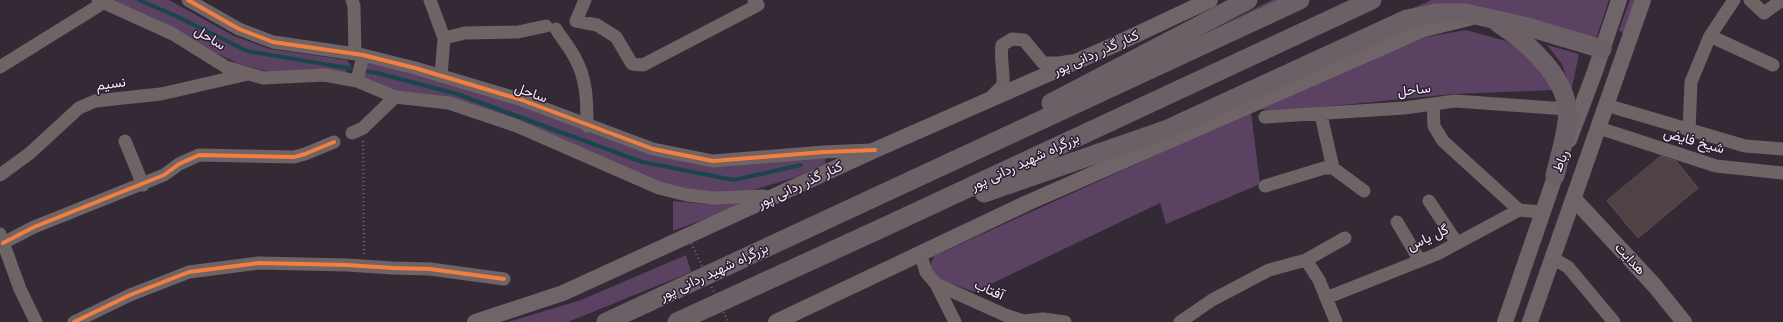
<!DOCTYPE html>
<meta charset="utf-8">
<style>
body{margin:0}
canvas{display:block;background:#332a36}
</style>
<canvas width="1783" height="322"></canvas>
<script>
const c = document.querySelector('canvas').getContext('2d');
c.lineJoin = 'round';
function fillPath(path, color) {
  c.fillStyle = color;
  c.fill(path, 'evenodd');
}
function trace(path, color, width, dash) {
  c.strokeStyle = color;
  c.lineWidth = width;
  c.lineCap = dash ? 'butt' : 'round';
  c.setLineDash(dash || []);
  c.stroke(path);
}
function write(font, color, halo, rows, align = 'center') {
  c.font = font + ' Quicksand,Vazirmatn,sans-serif';
  c.lineWidth = 3;
  c.setLineDash([]);
  c.textBaseline = 'middle';
  c.strokeStyle = halo;
  c.fillStyle = color;
  for (const [text, x, y, turn = 0] of rows) {
    c.save();
    c.translate(x, y);
    c.rotate((+turn || 0) * Math.PI / 180);
    c.textAlign = isNaN(turn) ? turn : align;
    if (halo) c.strokeText(text, 0, 0);
    c.fillText(text, 0, 0);
    c.restore();
  }
}
fillPath(new Path2D(`
 M114,0H169L234,36L270,49L347,60L351,66L344,74L269,72L239,64L214,52L177,29Z
 M1272,0H1286L1131,71Z
 M1431,0H1609L1596,39L1475,5L1390,19Z
 M1630,0H1637L1625,35L1619,30Z
 M1466,30L1506,41L1535,61L1554,90L1453,94L1281,111L1256,109L1387,53L1427,37Z
 M1547,45L1579,54L1571,92L1562,64Z
 M368,60L406,69L703,164L826,157L825,164L796,177L753,190L715,195L667,186L519,124L396,94L362,80Z
 M1251,112L1260,184L1166,224L1160,203L974,292L939,279L930,266L934,256Z
 M673,201L705,204L748,203L673,231Z
 M686,255L691,272L568,322H508L581,300Z`), '#5b4162');
trace(new Path2D(`
 M139,0L176,16L247,51L377,73L457,94L642,162L734,180L801,165`), '#1a454d', 4);
const building = new Path2D(`
 M1661,156L1676,161L1698,188L1638,238L1607,201Z`);
fillPath(building, '#504145');
trace(building, '#594f54', 1);
trace(new Path2D(`
 M363,141L364,254`), '#6a6166', 2.5, [1, 3]);
trace(new Path2D(`
 M98,0L173,34L226,67L263,78L325,75L357,81L395,97L449,103L517,126L659,188L687,195L714,198L763,196L770,198
 M188,0L239,29L273,42L363,55L415,68L519,99L653,149L713,161L824,152L871,150
 M352,0L354,6L355,54
 M430,0L444,38L465,33L518,32L546,26
 M585,0L576,21L597,25L616,37L632,64L643,65L758,5L754,0
 M1750,0L1764,13L1782,0
 M556,29C562,39 570,48 575,58C587,79 587,102 587,126
 M1710,36L1773,65
 M0,67L103,3
 M441,76L444,38
 M357,81L363,55
 M991,97L1003,85C1004,71 1000,59 1002,45L1012,39L1024,40L1043,63H1059L1071,61
 M1433,104L1434,126L1443,141L1519,210
 M1606,105L1745,146L1783,149
 M1321,115L1333,168
 M1265,117L1404,108L1455,101L1567,109
 M1599,128L1716,166L1783,173
 M1689,131L1691,82L1710,36L1734,0
 M352,133L363,128L395,97
 M125,141L143,185
 M0,175L30,153L79,108L95,101L161,94L248,74
 M1265,186L1324,168H1333L1364,191
 M1429,201L1457,243
 M1397,222L1420,261
 M0,234L20,289L36,322
 M3,243L34,227L164,175L179,164L199,155L294,157L305,154L334,142
 M920,253L926,272L936,284L1005,315L1023,321L1043,319L1065,322
 M1552,258L1568,267L1614,322
 M1306,260L1319,280L1336,322
 M936,284L955,322
 M1326,298L1437,254L1519,210L1542,212
 M74,322L130,295L189,272L259,263L347,265L393,268L430,269L504,279
 M1180,322L1212,300L1269,270L1306,260L1345,238`), '#6e6365', 13);
trace(new Path2D(`
 M1569,140L1594,74L1619,0
 M1574,199L1654,285L1684,322
 M475,322L563,293L875,150L1114,45L1210,0
 M776,322L1027,203L1424,29L1469,18
 M1505,322L1559,165
 M1530,322L1643,0`), '#6f6468', 16);
trace(new Path2D(`
 M1498,23C1529,43 1573,82 1567,122C1565,140 1559,158 1555,176
 M1051,103L1248,0
 M984,193L1168,129L1407,19L1436,13H1466L1528,27L1602,49
 M606,322L1300,0
 M677,322L882,228L1372,0`), '#6a6066', 19);
trace(new Path2D(`
 M688,236L728,322`), '#6a6166', 2.5, [1, 3]);
trace(new Path2D(`
 M188,0L239,29L273,42L363,55L415,68L519,99L653,149L713,161L824,152L875,150
 M3,243L34,227L164,175L179,164L199,155L294,157L305,154L334,142
 M74,322L130,295L189,272L259,263L347,265L393,268L430,269L504,279`), '#f27e40', 4);
write('14px', '#f6ecf9', '#2c1c30', [
 ["ساحل",210,38,32],
 ["کنار گذر ردانی پور",1096,53,-24],
 ["نسیم",111,84,-8],
 ["ساحل",1414,90,-7],
 ["ساحل",531,93,20],
 ["شیخ فایض",1694,141,16],
 ["رباط",1561,161,-69],
 ["بزرگراه شهید ردانی پور",1025,162,-25],
 ["کنار گذر ردانی پور",800,185,-25],
 ["گل یاس",1428,238,-25],
 ["هدایت",1630,259,47],
 ["بزرگراه شهید ردانی پور",714,272,-25],
 ["آفتاب",989,290,24]
]);
</script>
